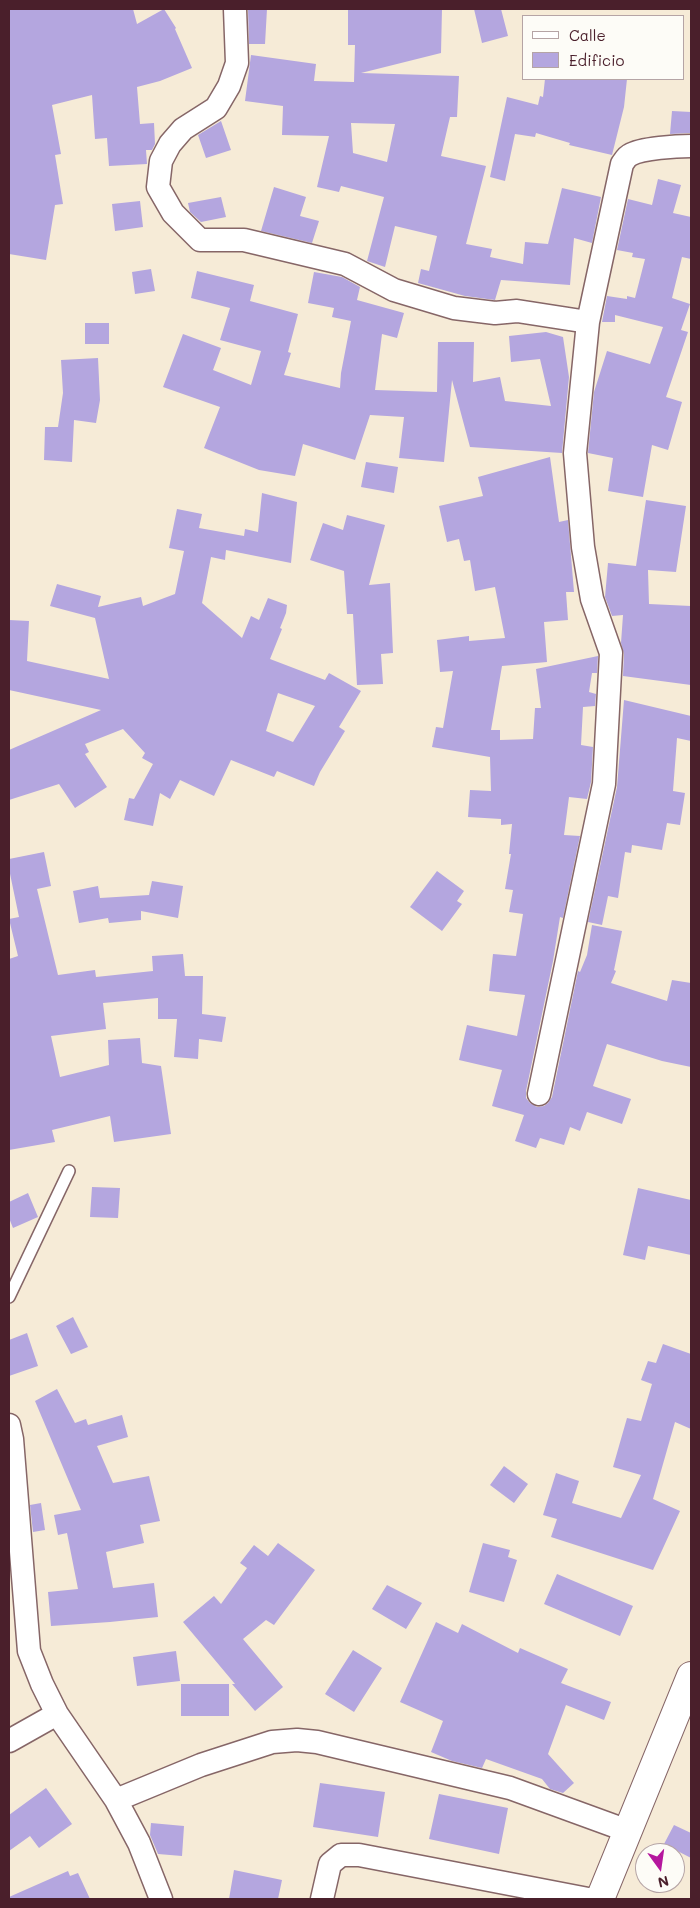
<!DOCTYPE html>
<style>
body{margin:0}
#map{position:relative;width:700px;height:1908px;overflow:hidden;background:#f6ebd7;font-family:Mali,sans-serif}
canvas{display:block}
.frame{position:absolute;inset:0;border:10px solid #4a1f2b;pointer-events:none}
.legend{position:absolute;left:522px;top:15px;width:162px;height:65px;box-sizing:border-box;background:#fdfcf7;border:1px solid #b5a4a5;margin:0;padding:6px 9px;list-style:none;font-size:15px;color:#4a1f2b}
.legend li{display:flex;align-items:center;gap:10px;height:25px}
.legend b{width:25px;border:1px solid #b5a4a5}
.north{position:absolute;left:635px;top:1843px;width:50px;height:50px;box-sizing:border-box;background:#fdfcf7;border:1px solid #b5a4a5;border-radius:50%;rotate:166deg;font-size:14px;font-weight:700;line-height:20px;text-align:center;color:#4a1f2b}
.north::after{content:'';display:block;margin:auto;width:18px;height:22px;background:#b5179e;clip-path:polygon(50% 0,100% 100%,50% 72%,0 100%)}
</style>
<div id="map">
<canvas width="700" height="1908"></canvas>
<div class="frame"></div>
<ul class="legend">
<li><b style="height:6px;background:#fff"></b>Calle</li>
<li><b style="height:14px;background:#b4a6df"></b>Edificio</li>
</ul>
<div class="north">N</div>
</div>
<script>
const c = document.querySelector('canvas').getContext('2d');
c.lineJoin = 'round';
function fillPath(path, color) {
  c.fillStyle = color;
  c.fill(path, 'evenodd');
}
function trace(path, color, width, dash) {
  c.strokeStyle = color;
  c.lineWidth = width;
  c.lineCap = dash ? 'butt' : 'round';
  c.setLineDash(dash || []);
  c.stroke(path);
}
fillPath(new Path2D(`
 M9,9H133L137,24L164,9L176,28L175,29L192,68L160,81L137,87L140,124L154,123L155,144L152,150H146L147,164L109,166L107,138L95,139L92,95L52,105L61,154L55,155L63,204L55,205L46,260L9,254Z
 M248,9H267L265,44H249Z
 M348,9H442L441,53L361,73L459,76L457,117H450L441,156L486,166L466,244L492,249L490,257L523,264L525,242L548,244L562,188L601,197L592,243L574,238L570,285L501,280L495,300L465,296L418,283L421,269L429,271L437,236L395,226L385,267L367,261L384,197L341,186L339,192L317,187L329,136L282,135L283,106L245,101L251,55L316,64L314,81L354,82L355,45H348ZM351,123L395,124L387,162L353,153Z
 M474,9H501L508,36L482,43Z
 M545,79H627L624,107L612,155L569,145L570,143L536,133L535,137L515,134L505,181L490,177L507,97L538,105L540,96L543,97Z
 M672,111L691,112V133L670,134Z
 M221,121L231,150L206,158L198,135Z
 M658,179L681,185L673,213L691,217V259L682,257L672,298L690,304L681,330L688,332L666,397L682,402L668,450L652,445L643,497L608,491L613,458L588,453L594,392L607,351L650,364L663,327L615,315V322H602L607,296L627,299V296L635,298L645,259L632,257L633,253L617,250L628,199L652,205Z
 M274,187L306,197L300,216L319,221L312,243L261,231Z
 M221,197L226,217L201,222L190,212L188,203Z
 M140,201L143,227L115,231L112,204Z
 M151,269L155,291L135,294L132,272Z
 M197,271L254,285L250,301L298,314L288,352L291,353L284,375L340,388L341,373L351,321L332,317L334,308L308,303L314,272L342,277L360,287L357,300L404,313L397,338L382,334L375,390L437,392L438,342H474L473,382L500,377L505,401L551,406L540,359L511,362L509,336L546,332L563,337L569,377L562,453L470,447L452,380L444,462L399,458L404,417L370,415L355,460L303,444L295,476L259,470L204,448L220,407L163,387L183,334L221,348L213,370L251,385L261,351L220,340L230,308L191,298Z
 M85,323H109V344H85Z
 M98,358L100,400L96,423L74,420L72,462L44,460L45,427H58L63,393L61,360Z
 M550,457L559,522L568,520L574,592H566L568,620L544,622L547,662L502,666L491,730H500V740L533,739L535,708H541L536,669L598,656L597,673H592L589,692L596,694L595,706L583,707L581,745L593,747L591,782L587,799L569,797L564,835L580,836L563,918L560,917L553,961L526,1091V1098L530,1103L537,1107L544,1106L548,1103L552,1097L578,971L580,972L587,955L592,925L622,931L614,970L616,971L611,983L667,1001L672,980L691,983V1067L662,1061L607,1044L593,1086L631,1099L622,1124L587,1112L580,1131L570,1127L564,1145L540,1138L536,1148L515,1141L524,1115L492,1106L502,1070L459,1060L467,1025L517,1036L525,995L489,991L493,954L516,956L523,914L509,912L513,890L505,889L511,854H509L512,824L501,825V819L468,817L470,790L491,791L490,757L432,747L436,727L443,728L453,671L440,672L437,640L469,636V641L505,638L495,587L475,591L470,560L464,561L459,539L447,542L439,506L483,496L478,477Z
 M366,462L398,467L394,493L361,487Z
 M262,493L297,502L291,563L226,550L225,560L211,557L202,603L242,638L251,616L259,620L268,598L287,605L286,613L280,628L282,629L270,659L325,680L329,673L361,691L339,727L345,731L320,772L314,786L277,771L274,777L231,760L214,796L180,780L170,799L160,793L153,826L124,820L129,798L134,799L153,764L142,758L145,753L123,729L85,744L89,752L85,754L107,787L75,808L59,784L9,800V750L101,710L9,690V620L29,621L27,661L109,679L95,618L50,606L57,584L101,596L98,607L141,597L143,606L175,594L184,551L169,548L177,509L202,514L199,528L244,536L245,529L258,532ZM278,693L315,706L293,742L266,731Z
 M646,500L686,506L676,572L648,570L649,604L691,606V685L623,676L624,654L621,643L623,615L612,616L605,597L608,563L636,566Z
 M347,515L385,525L369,585L390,583L393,653L381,654L383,684L357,685L353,614H347L344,571L310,560L323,523L343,530Z
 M624,700L691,716V741L677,738L673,791L685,793L680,825L667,823L662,850L632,845L631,853L625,852L618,898L608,896L602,925L588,922L617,787Z
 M44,852L51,886L37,889L58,975L95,970L96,977L153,971L152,956L183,954L185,976H203L202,1014L226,1017L222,1042L199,1039L198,1059L174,1057L177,1019H158V998L103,1003L106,1029L51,1036L60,1077L109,1065L108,1040L140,1038L142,1063L161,1066L171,1134L114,1142L110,1116L52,1130L55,1142L9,1150V959L18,956L9,919L19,917L9,869V859Z
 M437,871L464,891L457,901L462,904L442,931L410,907Z
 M152,881L183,886L178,918L141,911V920L109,923L108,918L79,923L73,891L98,886L100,898L149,895Z
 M92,1187L120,1188L118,1218L90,1217Z
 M638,1188L691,1200V1255L648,1246L645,1260L623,1255Z
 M28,1193L38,1217L13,1228L9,1218V1202Z
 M73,1317L88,1347L71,1354L56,1326Z
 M27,1333L38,1366L9,1376V1340Z
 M663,1344L691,1354V1429L675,1422L653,1499L680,1511L653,1570L551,1537L557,1519L543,1515L556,1473L579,1481L572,1503L621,1518L641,1475L613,1467L627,1418L641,1421L652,1384L641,1380L648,1361L656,1363Z
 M57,1389L75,1423L86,1419L88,1425L122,1415L128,1437L97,1446L113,1483L149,1476L160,1521L140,1525L144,1543L106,1552L113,1588L154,1583L158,1617L110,1622L51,1626L48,1592L78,1589L67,1533L58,1535L54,1515L81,1510L35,1401Z
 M504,1466L528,1484L514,1503L490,1485Z
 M41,1503L45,1530L33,1532L30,1505Z
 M278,1543L315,1570L274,1625L266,1620L243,1639L283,1687L255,1711L232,1684H235L183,1622L214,1596L221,1604L247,1568L240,1563L254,1545L268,1556Z
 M483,1543L510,1550L508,1557L517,1560L504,1602L469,1592Z
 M557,1574L633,1606L620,1636L544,1604Z
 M387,1585L422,1603L406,1629L372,1609Z
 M436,1622L458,1633L462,1624L518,1653L520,1648L568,1669L561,1683L611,1702L604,1720L566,1705L548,1754L574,1783L563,1793L550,1789L542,1779L486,1759L482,1768L452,1761L431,1752L443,1721L400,1702Z
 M353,1650L382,1668L354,1712L325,1694Z
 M176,1651L180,1681L137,1686L133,1657Z
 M181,1684H229V1716H181Z
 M320,1783L385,1792L378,1837L313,1827Z
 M46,1788L72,1824L39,1848L30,1836L9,1851V1815Z
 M439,1794L508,1808L499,1854L429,1839Z
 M151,1823L184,1826L182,1856L158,1854L150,1835Z
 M674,1825L691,1833V1858L664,1844Z
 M234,1870L282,1880L278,1899H229Z
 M68,1871L70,1876L78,1873L90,1899H9V1897Z`), '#b4a6df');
const lane = new Path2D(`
 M9,1297L69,1171`);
const street = new Path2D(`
 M235,9L237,63L229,86L216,108L183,129L170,144L161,161L158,187L173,213L200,240H244L345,264L394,290L454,308L495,313L517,311L588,322
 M539,1094L604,784L611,653L592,599L583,547L575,453L588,322L622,164C624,161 627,156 630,155C641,148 678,146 691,146
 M9,1425L12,1439L29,1651L42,1684L57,1714L116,1800L139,1843L161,1899
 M9,1741L57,1714
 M116,1800L201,1765L272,1742L297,1740L317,1742L510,1788L628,1831
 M322,1899L330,1864L341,1855H359L588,1899`);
const primary = new Path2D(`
 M600,1899L691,1676`);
trace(lane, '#866667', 14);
trace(street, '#866667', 25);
trace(primary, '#866667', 30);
trace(lane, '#fff', 11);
trace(street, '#fff', 22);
trace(primary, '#fff', 28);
</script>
